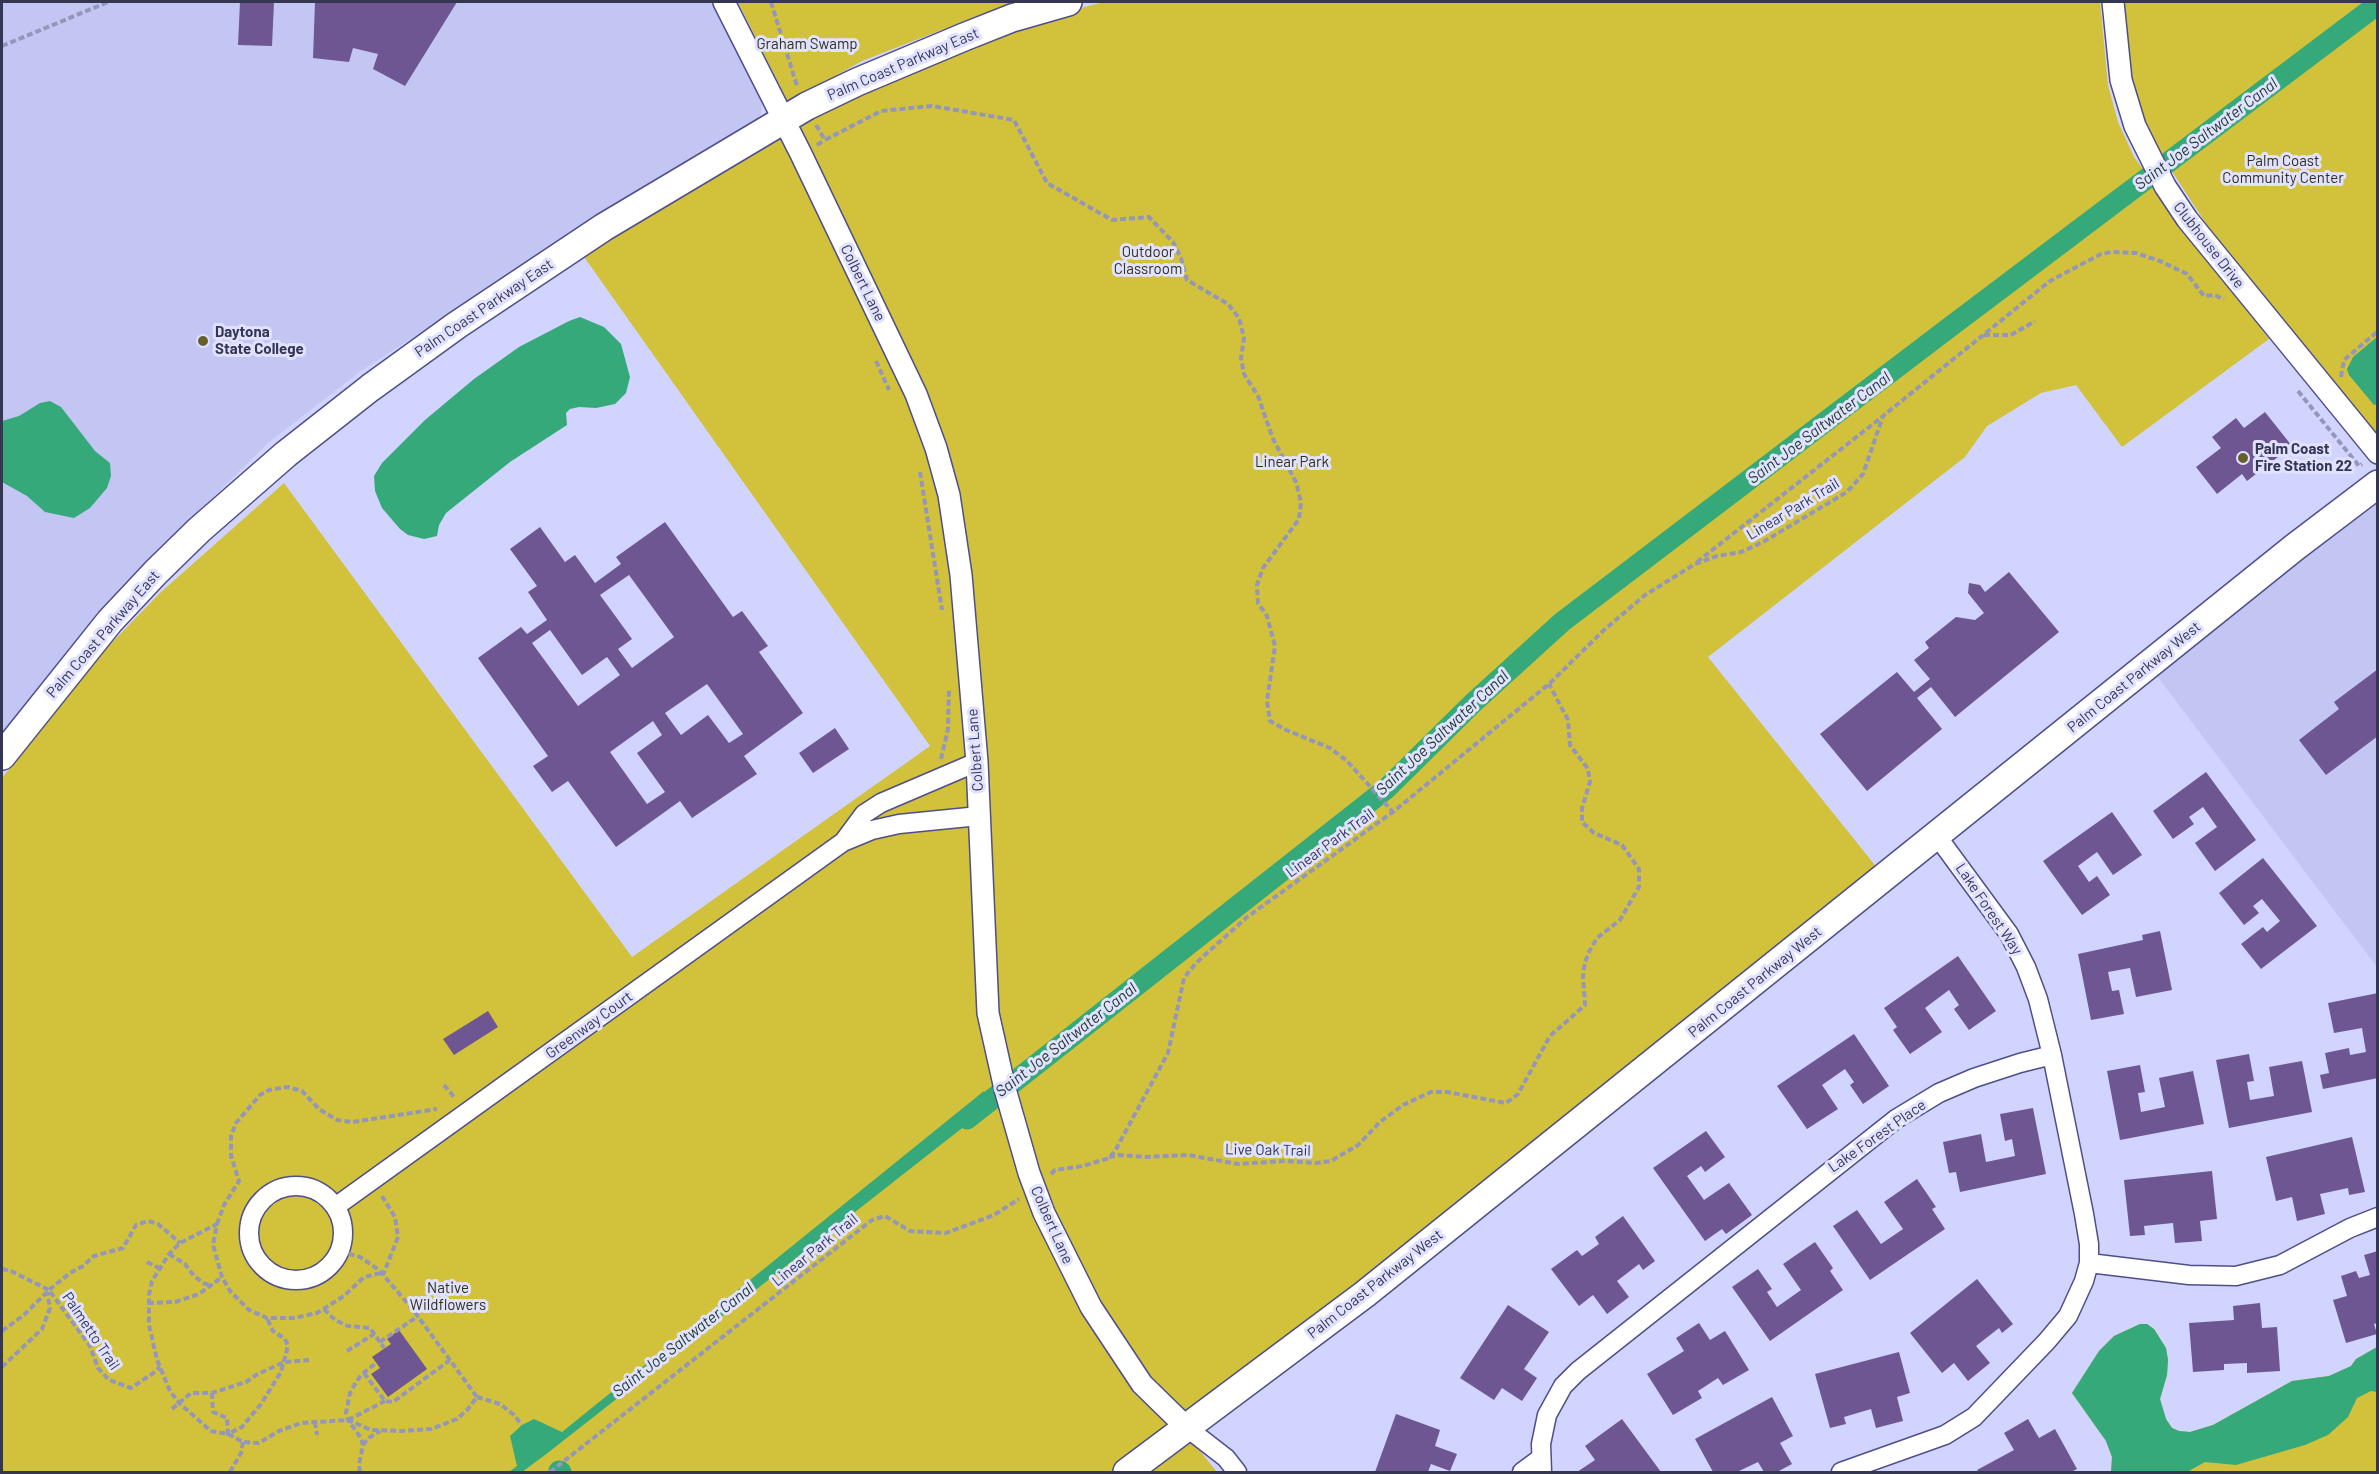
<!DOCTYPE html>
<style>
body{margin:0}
#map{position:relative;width:2379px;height:1474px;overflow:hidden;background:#d1d4fe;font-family:Barlow,sans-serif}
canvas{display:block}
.frame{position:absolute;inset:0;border:3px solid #353652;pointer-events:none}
</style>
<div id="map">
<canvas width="2379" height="1474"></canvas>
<div class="frame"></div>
</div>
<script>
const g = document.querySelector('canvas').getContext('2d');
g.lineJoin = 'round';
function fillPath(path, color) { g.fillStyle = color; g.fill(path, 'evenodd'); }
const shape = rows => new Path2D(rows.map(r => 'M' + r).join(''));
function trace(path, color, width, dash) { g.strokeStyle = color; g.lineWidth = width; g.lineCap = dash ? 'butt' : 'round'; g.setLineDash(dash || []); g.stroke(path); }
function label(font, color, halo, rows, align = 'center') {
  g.font = font + ' Barlow,sans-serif'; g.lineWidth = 6; g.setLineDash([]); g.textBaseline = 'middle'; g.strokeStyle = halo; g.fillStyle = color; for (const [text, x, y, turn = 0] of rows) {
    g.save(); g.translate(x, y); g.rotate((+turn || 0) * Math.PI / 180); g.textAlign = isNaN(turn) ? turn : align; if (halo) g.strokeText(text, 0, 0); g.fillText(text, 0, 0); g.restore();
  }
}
fillPath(shape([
 [2,2,715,2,759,90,762,101,761,113,756,123,579,230,361,371,268,443,132,577,2,738],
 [2377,495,2377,967,2157,676]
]), '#c3c6f3');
fillPath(shape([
 [738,2,1013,2,862,61,788,102],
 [1104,2,2100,2,2108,85,2118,122,2134,157,2269,339,2122,447,2076,385,2041,393,1987,426,1965,457,1708,657,1878,869,1343,1301,1110,1472,2,1472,2,778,96,659,161,592,284,483,632,957,930,746,582,254,805,119,1030,21],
 [2123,2,2377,2,2377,435,2208,227,2157,148,2144,122,2131,78],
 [2140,1324,2147,1324,2154,1329,2166,1348,2168,1360,2167,1375,2160,1399,2166,1419,2172,1428,2179,1431,2190,1432,2213,1425,2292,1381,2329,1376,2351,1366,2356,1359,2377,1347,2377,1472,2111,1472,2112,1457,2106,1441,2072,1393,2099,1351,2114,1336],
 [1191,1440,1217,1472,1146,1472,1187,1441,1189,1443]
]), '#d2c13a');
fillPath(shape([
 [580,317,604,327,621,344,630,377,626,393,615,404,596,408,579,407,570,409,566,413,567,425,510,462,446,513,439,525,437,536,424,539,408,535,400,529,382,508,375,491,374,476,382,463,425,420,474,379,519,347,569,321],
 [2377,337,2377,404,2374,405,2349,375,2347,369,2353,357],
 [50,401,61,407,95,451,110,463,111,476,107,488,90,508,74,518,45,512,27,496,2,482,2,421,19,416,40,403],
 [984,1091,989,1107,545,1455,522,1472,509,1472,517,1466,510,1436,522,1425,534,1419,562,1432],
 [2140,1324,2147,1324,2154,1329,2166,1348,2168,1360,2167,1375,2160,1399,2166,1419,2172,1428,2179,1431,2190,1432,2213,1425,2292,1381,2329,1376,2351,1366,2356,1359,2377,1347,2377,1392,2371,1391,2357,1398,2348,1417,2328,1435,2305,1445,2236,1465,2205,1462,2187,1472,2111,1472,2112,1457,2106,1441,2072,1393,2099,1351,2114,1336]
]), '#36a97a');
trace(shape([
 [967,1119,1386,789,1473,703,1562,622,1946,330,2378,4],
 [559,1471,561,1472]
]), '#36a97a', 21);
fillPath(shape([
 [240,2,274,2,272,46,238,45],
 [315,2,457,2,405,86,373,69,378,54,353,48,349,62,313,58],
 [2265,412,2292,446,2247,481,2242,474,2217,494,2196,467,2221,448,2212,437,2236,418,2244,428],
 [665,522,733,617,742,611,768,646,759,652,803,713,744,756,757,774,692,818,680,801,616,847,568,781,552,792,533,766,548,756,478,658,521,627,527,634,547,620,528,592,537,586,510,549,540,527,565,562,575,555,595,583,621,564,616,557],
 [629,575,674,637,632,668,618,649,632,639,600,595],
 [550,630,582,675,607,657,620,675,578,706,532,643],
 [707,684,743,734,729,743,708,715,681,735,665,713],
 [653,721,662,735,637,753,665,792,647,804,610,752],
 [2009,572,2059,632,1955,717,1931,687,1917,698,1942,729,1867,791,1820,734,1897,672,1914,692,1930,679,1914,660,1929,648,1925,642,1956,617,1975,620,1984,613,1968,593,1969,583,1980,585,1985,592],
 [2378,669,2378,736,2326,775,2299,740,2339,709,2334,702],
 [835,728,849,749,813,773,799,753],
 [2206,772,2256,840,2215,871,2195,843,2217,827,2203,807,2189,817,2194,824,2173,839,2153,811],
 [2112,812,2142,855,2113,875,2097,852,2078,866,2089,882,2097,876,2110,895,2082,915,2043,861],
 [2263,858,2317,926,2261,969,2241,944,2263,927,2267,932,2280,921,2262,899,2253,906,2259,913,2244,925,2219,893],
 [2160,931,2172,990,2136,997,2130,968,2108,972,2112,991,2119,990,2124,1014,2091,1020,2078,954,2143,940,2142,935],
 [1958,956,1996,1011,1969,1030,1954,1009,1959,1005,1949,990,1925,1008,1942,1032,1910,1054,1893,1030,1897,1027,1884,1008],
 [2378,993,2378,1078,2323,1089,2320,1075,2329,1073,2325,1053,2349,1048,2350,1055,2366,1052,2362,1028,2334,1033,2328,1003],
 [488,1011,498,1027,454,1055,443,1039],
 [1854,1034,1889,1086,1863,1104,1850,1085,1854,1082,1845,1069,1822,1085,1838,1109,1807,1129,1777,1086],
 [2249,1054,2254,1081,2247,1082,2250,1100,2274,1096,2269,1067,2302,1061,2312,1112,2229,1128,2216,1060],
 [2140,1065,2145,1092,2138,1093,2141,1112,2165,1107,2159,1078,2193,1071,2204,1124,2120,1140,2107,1071],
 [2033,1108,2046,1174,1960,1192,1956,1172,1949,1173,1943,1142,1981,1134,1986,1162,2015,1156,2012,1139,2005,1141,2000,1114],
 [1706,1131,1725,1157,1705,1172,1701,1166,1687,1176,1704,1200,1729,1183,1752,1215,1726,1234,1722,1229,1705,1241,1653,1168],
 [2352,1137,2365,1192,2349,1195,2348,1188,2320,1194,2325,1214,2297,1221,2292,1197,2276,1201,2266,1157],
 [2212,1171,2217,1219,2200,1221,2202,1241,2175,1243,2173,1223,2144,1226,2145,1235,2130,1236,2124,1180],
 [1917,1179,1936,1207,1932,1209,1945,1229,1870,1280,1833,1226,1857,1210,1881,1244,1903,1229,1884,1202],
 [1623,1216,1655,1261,1643,1270,1639,1264,1617,1281,1629,1297,1607,1314,1593,1295,1579,1306,1551,1269,1577,1250,1582,1256,1599,1244,1595,1237],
 [1815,1242,1833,1268,1830,1271,1843,1290,1770,1341,1732,1287,1758,1269,1772,1289,1767,1292,1777,1307,1801,1290,1783,1264],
 [2378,1251,2378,1323,2374,1324,2377,1334,2346,1343,2333,1300,2347,1296,2341,1276,2356,1271,2359,1278,2370,1275,2364,1255],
 [1977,1279,2013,1324,2002,1333,1999,1328,1976,1346,1990,1363,1968,1381,1954,1363,1942,1373,1910,1333],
 [2260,1303,2262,1328,2277,1327,2280,1371,2247,1373,2247,1363,2224,1364,2224,1370,2193,1372,2189,1323,2234,1320,2233,1306],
 [1508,1305,1549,1332,1524,1369,1537,1378,1522,1401,1502,1388,1494,1400,1460,1378],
 [1699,1323,1710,1340,1725,1331,1749,1370,1723,1385,1718,1378,1698,1391,1702,1398,1673,1415,1647,1374,1684,1351,1676,1338],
 [399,1330,427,1369,388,1397,371,1374,380,1368,372,1357,391,1344,387,1339],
 [1899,1352,1910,1393,1897,1397,1903,1421,1876,1428,1871,1409,1844,1417,1846,1424,1830,1428,1815,1374],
 [1772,1397,1793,1436,1780,1443,1792,1464,1777,1472,1764,1472,1758,1462,1737,1472,1713,1472,1695,1439],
 [1396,1414,1440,1430,1435,1446,1457,1454,1450,1471,1431,1464,1428,1472,1375,1472],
 [1622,1419,1661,1472,1577,1472,1595,1460,1585,1446],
 [2028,1419,2039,1438,2055,1429,2077,1469,2071,1472,1979,1472,1977,1470,2014,1450,2004,1433]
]), '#6e5692');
const minor = shape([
 [844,841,864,814,881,803,977,762],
 '249 1233a47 47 0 1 1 94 0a47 47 0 1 1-94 0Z',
 [335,1207,843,842,872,830,899,824,979,816],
 [2089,1263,2189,1275,2236,1276,2280,1265,2350,1228,2378,1217],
 [1186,1427,1226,1458,1237,1472],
 [1522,1472,1541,1458],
 [1542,1472,1541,1444,1547,1415,1563,1386,1578,1371,1896,1119,1939,1093,1974,1078,2020,1063,2052,1055],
 [1841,1472,1945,1435,1974,1417,2047,1341,2068,1316,2084,1281,2089,1263,2089,1244,2084,1214,2052,1055,2038,999,2026,967,2009,934,1937,836]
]);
const tertiary = shape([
 [724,2,801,154,916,394,936,448,949,495,961,575,977,762,988,1013,1005,1089,1029,1173,1044,1213,1091,1307,1142,1384,1186,1427],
 [2113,2,2121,80,2135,126,2165,186,2187,219,2378,453]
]);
const primary = shape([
 [2,756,110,621,156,572,199,530,286,454,370,388,457,325,604,227,807,106,857,82,964,37,1012,18,1068,2],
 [1127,1472,1365,1294,2295,547,2378,484]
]);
trace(minor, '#4e4e8a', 21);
trace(tertiary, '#4e4e8a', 24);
trace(primary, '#4e4e8a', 30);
trace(shape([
 [771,2,797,86],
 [2,46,108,2],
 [816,125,825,140,881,111,932,106,1014,120,1047,183,1112,220,1149,217,1173,242,1181,258,1187,280,1228,304,1239,318,1244,338,1241,358,1244,374,1258,396,1273,439,1296,482,1301,502,1299,519,1263,568,1257,585,1258,603,1267,616,1275,646,1267,701,1270,721,1286,730,1330,748,1347,761,1393,812],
 [817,145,825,140],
 [1170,253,1177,249],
 [1984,335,2011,335,2035,321],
 [876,361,889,390],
 [2341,377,2344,360,2378,331],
 [2298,391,2359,466,2362,464],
 [920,472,942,610],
 [1697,562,1882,417],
 [941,759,948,729,949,689],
 [444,1085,455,1098],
 [1109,1157,1119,1155,1144,1157,1188,1155,1238,1164,1285,1161,1317,1163,1331,1161,1358,1145,1380,1122,1403,1105,1431,1092,1447,1092,1506,1103,1518,1094,1550,1036,1585,1005,1583,976,1585,962,1590,950,1597,938,1620,920,1639,887,1639,869,1622,845,1594,833,1582,822,1582,808,1590,782,1588,769,1570,745,1568,720,1549,684],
 [1051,1174,1055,1170,1083,1166,1109,1158,1115,1151,1168,1053,1184,978,1196,963,1246,918,1393,812,1549,684,1603,631,1645,595,1695,564,1717,556,1741,552,1763,542,1847,492,1863,474,1883,416,2050,281,2101,254,2112,252,2136,253,2160,261,2187,274,2204,296,2214,295,2224,299],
 [382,1196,395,1217,398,1237,383,1275],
 [217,1224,224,1205,239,1181,231,1156,231,1136,236,1123,260,1095,269,1090,288,1087,302,1091,319,1109,337,1120,353,1122,437,1109],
 [340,1251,360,1257,379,1270,414,1311,477,1397,468,1409,457,1419,431,1429,402,1431,371,1430,348,1420,301,1423,279,1431,259,1443,243,1442,228,1434,211,1431,179,1403,170,1391,157,1360,149,1325,149,1295,152,1281,169,1254,180,1243,217,1224,213,1245,222,1277,230,1291,249,1310,267,1318,294,1318,317,1313,344,1296,364,1277,381,1273],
 [169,1254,185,1264,194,1276,205,1284,211,1284],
 [147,1262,159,1268],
 [2,1269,11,1271,49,1290,90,1346,98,1368,109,1380,131,1388,152,1374,160,1367],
 [148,1303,175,1302,199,1294,222,1277],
 [324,1309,335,1320,348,1326,370,1328,384,1348],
 [2,1331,24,1315,49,1290,70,1273,83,1266,94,1256,123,1248,136,1225,148,1221,158,1224,180,1243],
 [380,1342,418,1316],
 [347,1351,374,1334],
 [2,1367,42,1329,50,1308,47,1292],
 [364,1373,385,1401,393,1402,450,1360],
 [212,1393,213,1412,227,1418,228,1434,242,1427,261,1404,281,1372,288,1346,285,1339,273,1331,267,1318],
 [477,1397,500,1404,513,1414,522,1425],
 [172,1409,191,1393,212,1393,246,1382,256,1375,284,1362,309,1360],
 [348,1420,385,1401],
 [315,1422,317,1435],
 [363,1445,370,1437,380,1431],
 [230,1472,241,1453,243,1442],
 [360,1472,359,1464,363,1445,361,1438,348,1420,346,1413,350,1393,355,1384,361,1375,376,1363],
 [550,1472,872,1220,885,1216,910,1231,946,1233,994,1215,1019,1199]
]), '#9496ba', 4, [6, 3]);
trace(minor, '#fff', 18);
trace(tertiary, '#fff', 21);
trace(primary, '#fff', 27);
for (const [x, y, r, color] of [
 [203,341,6,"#665f2b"],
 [2243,458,6,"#665f2b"]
]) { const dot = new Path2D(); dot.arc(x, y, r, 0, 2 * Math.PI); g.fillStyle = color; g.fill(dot); trace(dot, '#e0e2ff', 2); }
label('15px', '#322f18', '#e0e2ff', [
 ["Graham Swamp",807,44],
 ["Palm Coast",2283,161],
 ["Community Center",2283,178],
 ["Outdoor",1148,252],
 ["Classroom",1148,269],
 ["Linear Park",1292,462],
 ["Native",448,1288],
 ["Wildflowers",448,1305]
]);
label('15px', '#353652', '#e0e2ff', [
 ["Palm Coast Parkway East",903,64,-23],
 ["Clubhouse Drive",2209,245,52],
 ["Colbert Lane",863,283,64],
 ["Palm Coast Parkway East",484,308,-34],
 ["Linear Park Trail",1793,509,-31],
 ["Palm Coast Parkway East",103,634,-49],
 ["Palm Coast Parkway West",2134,677,-39],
 ["Colbert Lane",975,750,-94],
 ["Linear Park Trail",1330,843,-36],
 ["Lake Forest Way",1989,909,56],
 ["Palm Coast Parkway West",1755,982,-39],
 ["Greenway Court",589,1025,-36],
 ["Lake Forest Place",1877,1136,-35],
 ["Live Oak Trail",1268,1150,1],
 ["Colbert Lane",1052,1225,66],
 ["Linear Park Trail",815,1250,-39],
 ["Palm Coast Parkway West",1375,1284,-38],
 ["Palmetto Trail",91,1331,56]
]);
label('bold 15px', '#353652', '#e0e2ff', [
 ["Daytona",215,332],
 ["State College",215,349],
 ["Palm Coast",2255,449],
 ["Fire Station 22",2255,466]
], 'left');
label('italic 16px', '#223a2e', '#e0e2ff', [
 ["Saint Joe Saltwater Canal",2206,134,-37],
 ["Saint Joe Saltwater Canal",1819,428,-37],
 ["Saint Joe Saltwater Canal",1442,733,-43],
 ["Saint Joe Saltwater Canal",1066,1040,-38],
 ["Saint Joe Saltwater Canal",683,1340,-38]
]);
</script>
